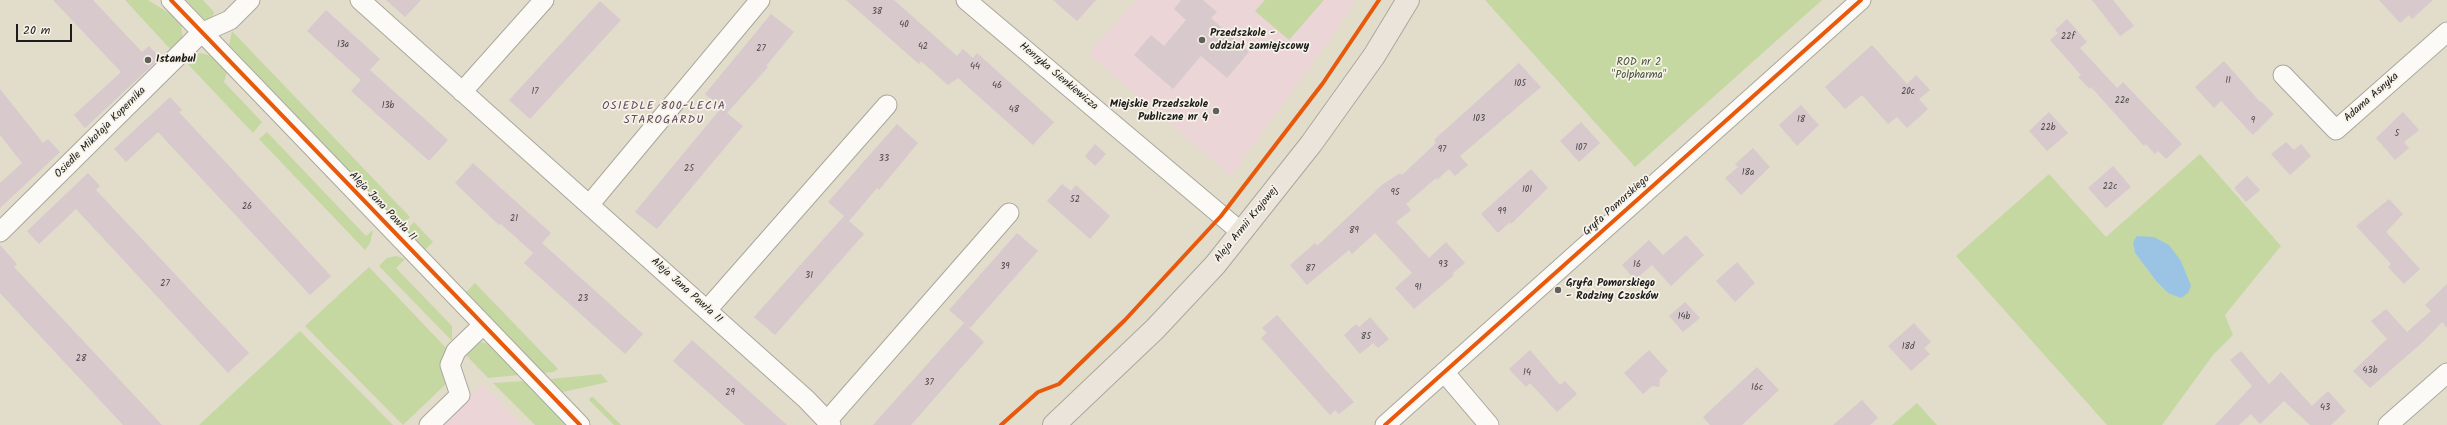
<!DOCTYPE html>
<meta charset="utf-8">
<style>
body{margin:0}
#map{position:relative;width:2447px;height:425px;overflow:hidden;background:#e2dccb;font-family:Kalam,sans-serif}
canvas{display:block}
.scale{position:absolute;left:16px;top:24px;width:56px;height:18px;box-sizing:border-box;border:2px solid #1c1c1c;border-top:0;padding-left:5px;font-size:12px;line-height:14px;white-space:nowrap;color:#1c1c1c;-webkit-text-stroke:3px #f7f3e8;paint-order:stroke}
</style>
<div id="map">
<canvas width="2447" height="425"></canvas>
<div class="scale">20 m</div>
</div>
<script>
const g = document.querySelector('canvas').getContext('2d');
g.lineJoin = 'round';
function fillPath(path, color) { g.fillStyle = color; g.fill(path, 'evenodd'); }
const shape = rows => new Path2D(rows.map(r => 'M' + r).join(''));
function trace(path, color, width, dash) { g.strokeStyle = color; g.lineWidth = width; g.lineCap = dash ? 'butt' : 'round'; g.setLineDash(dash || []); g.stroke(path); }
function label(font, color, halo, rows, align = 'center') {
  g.font = font + ' Kalam,sans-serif'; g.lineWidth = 3.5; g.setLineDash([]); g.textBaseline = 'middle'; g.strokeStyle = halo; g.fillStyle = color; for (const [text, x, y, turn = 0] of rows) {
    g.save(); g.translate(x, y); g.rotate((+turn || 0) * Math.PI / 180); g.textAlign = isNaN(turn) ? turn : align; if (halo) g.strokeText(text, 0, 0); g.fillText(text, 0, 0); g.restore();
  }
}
fillPath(shape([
 [1136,0,1355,0,1337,29,1231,176,1088,54],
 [483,384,522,425,441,425]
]), '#ebd5d7');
fillPath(shape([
 [125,0,148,0,172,15,181,25,183,40,173,52],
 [186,0,203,0,214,12,213,18,210,21,205,20],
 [1265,0,1324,0,1289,40,1255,11],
 [1485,0,1822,0,1635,167],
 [232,31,410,217,401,225,229,45],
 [201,53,212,56,227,72,224,82,262,122,253,133,185,61,192,55],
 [267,132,366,236,373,230,370,243,365,250,259,139],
 [2200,154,2281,246,2225,315,2233,335,2213,355,2162,425,2107,425,1956,256,2049,174,2106,237],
 [2135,253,2181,261,2190,286,2168,293,2156,281],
 [414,222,433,242,425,250,406,230],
 [396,256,405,259,396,268,452,326,452,341,379,266,387,258],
 [369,267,448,350,448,382,403,425,305,326],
 [475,283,558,369,554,372,544,373,466,292],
 [300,331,393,425,199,425],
 [481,342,488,344,519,375,488,378,465,354],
 [601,374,608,382,563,392,550,379],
 [525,381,567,425,535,425,493,383],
 [591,397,593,397,621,425,614,425,589,400],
 [1917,403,1937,425,1892,425]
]), '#c5d8a2');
fillPath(shape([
 [2137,236,2154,237,2169,245,2181,261,2191,286,2188,293,2181,298,2168,293,2156,281,2135,253,2133,242]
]), '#9bc4e4');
fillPath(shape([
 [53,0,93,0,142,52,149,46,160,58,85,128,74,115,121,72],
 [386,0,421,0,405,17],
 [846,0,894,0,957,56,963,49,973,58,977,53,1054,122,1033,145,958,78,948,85,921,61,919,64],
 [1053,0,1096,0,1077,21],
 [1181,0,1203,0,1217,12,1211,18,1249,52,1227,78,1201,56,1173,89,1134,55,1151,35,1164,46,1186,20,1174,9],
 [2092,0,2113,0,2134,26,2120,36],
 [2379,0,2433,0,2412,19,2409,15,2400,23],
 [600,1,621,20,530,119,509,100],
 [326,10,380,59,370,70,448,140,429,161,351,91,361,80,307,31],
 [771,14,794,32,766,66,768,67,727,113,705,94],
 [2067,19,2087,42,2080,48,2117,88,2123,82,2182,144,2166,159,2158,151,2155,154,2146,144,2144,146,2091,87,2090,89,2078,77,2081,75,2050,40,2058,33,2055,30],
 [1872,45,1907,84,1916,75,1930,90,1919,99,1928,109,1907,128,1897,117,1888,124,1862,95,1845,109,1825,87],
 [2224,61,2260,102,2261,101,2274,114,2253,135,2221,101,2214,108,2195,87],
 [1519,63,1541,87,1460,156,1468,165,1455,176,1449,169,1437,180,1436,178,1406,204,1411,210,1396,222,1429,258,1446,242,1465,263,1452,274,1454,275,1414,309,1395,288,1412,273,1375,233,1352,254,1349,250,1307,285,1290,265,1315,243,1317,246,1382,185,1400,173,1402,175,1436,143,1434,140],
 [0,89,43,143,48,139,60,152,0,208,0,183,22,163,0,135],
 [170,97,182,110,179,112,331,276,310,295,158,132,126,162,114,149],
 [1801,105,1819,125,1797,146,1779,125],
 [721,108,743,126,657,229,635,212],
 [2049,112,2068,133,2047,151,2029,131],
 [2403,112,2419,130,2404,142,2409,148,2395,160,2376,138],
 [1581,122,1600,143,1579,162,1560,141],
 [897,124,918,143,879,190,877,188,849,221,864,234,775,335,754,317,844,216,828,202],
 [2286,142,2294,150,2301,144,2311,156,2290,175,2271,154],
 [1095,144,1106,154,1095,166,1085,156],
 [1753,148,1770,167,1741,195,1725,178,1738,167,1735,164],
 [473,163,551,233,542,243,643,334,625,354,524,263,533,253,501,224,499,225,455,183],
 [2113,166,2131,187,2106,208,2088,188],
 [1531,169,1548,188,1511,224,1510,222,1498,233,1481,214],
 [88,173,100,186,96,190,249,353,228,373,76,209,39,244,27,231],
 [2247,176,2260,190,2246,202,2234,188],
 [1062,184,1071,191,1076,185,1110,216,1090,239,1047,201],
 [2389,199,2403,214,2386,232,2420,269,2404,284,2388,267,2391,264,2356,226],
 [1017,233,1038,251,970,328,949,310],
 [1686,235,1704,255,1671,286,1652,265,1635,280,1622,265,1649,240,1663,255],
 [0,245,17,264,14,267,162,425,123,425,0,293],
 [1737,262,1755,283,1735,302,1716,281],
 [2447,284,2447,328,2442,322,2424,341,2370,388,2353,371,2387,339,2371,321,2386,309,2407,332,2431,311,2425,305],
 [1685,302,1700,318,1683,332,1669,316],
 [1277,315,1354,402,1339,414,1335,410,1330,415,1261,338,1267,333,1262,328],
 [1370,317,1389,339,1378,348,1373,343,1360,354,1344,335,1356,324,1359,327],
 [964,323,984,342,911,425,873,425],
 [1914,323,1931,342,1924,348,1930,354,1911,371,1888,346],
 [692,340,787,425,745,425,673,361],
 [1530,350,1560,385,1565,381,1577,394,1557,412,1530,383,1526,387,1509,369],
 [1649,350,1668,371,1660,379,1659,387,1652,386,1643,394,1624,373],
 [2241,351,2269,384,2281,372,2312,406,2328,391,2346,411,2331,425,2310,425,2284,401,2260,424,2251,414,2239,425,2215,425,2252,386,2230,360],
 [1757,367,1779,390,1742,425,1710,425,1703,417],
 [1862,400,1878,418,1870,425,1833,425]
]), '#d8c9cd');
const minor = shape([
 [171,0,580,425],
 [360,0,806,399,831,425],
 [966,0,1241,232],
 [2283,75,2336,130,2447,32],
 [462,92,544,0],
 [589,205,760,0],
 [0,232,201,33,230,20,250,0],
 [707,310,887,105],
 [1444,372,1489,425],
 [827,421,1009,213],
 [429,425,460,395,450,365,456,351,483,325],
 [1385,425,1861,0],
 [2388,425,2447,373]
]);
const major = shape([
 [1054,425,1155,329,1215,265,1311,144,1374,56,1408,0]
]);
trace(minor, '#aaa79c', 21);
trace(major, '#aaa79c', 24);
trace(minor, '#fbfaf7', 19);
trace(major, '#ebe4db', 22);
trace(shape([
 [171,0,580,425],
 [1001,425,1038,392,1059,384,1125,320,1221,216,1323,83,1379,0],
 [1385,425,1861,0]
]), '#e8590c', 4);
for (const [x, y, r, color] of [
 [1202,40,4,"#615f59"],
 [148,60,4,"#615f59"],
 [1216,111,4,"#615f59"],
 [1558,290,4,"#615f59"]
]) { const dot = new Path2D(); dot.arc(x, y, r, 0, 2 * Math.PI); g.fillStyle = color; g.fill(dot); trace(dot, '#f7f3e8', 1.5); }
label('9px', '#4b4748', null, [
 ["38",877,12],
 ["40",904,25],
 ["22f",2068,37],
 ["13a",343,45],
 ["42",923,47],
 ["27",761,49],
 ["44",975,67],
 ["11",2228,81],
 ["105",1520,84],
 ["46",997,86],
 ["17",535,92],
 ["20c",1908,92],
 ["22e",2122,101],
 ["13b",388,106],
 ["48",1014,110],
 ["103",1479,119],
 ["18",1801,120],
 ["9",2253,121],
 ["22b",2048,128],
 ["5",2397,134],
 ["107",1581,148],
 ["97",1442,150],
 ["33",884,159],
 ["25",689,169],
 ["18a",1748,173],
 ["22c",2110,187],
 ["101",1527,190],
 ["95",1395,193],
 ["52",1075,200],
 ["26",247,207],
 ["99",1502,212],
 ["21",514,219],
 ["89",1354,231],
 ["93",1443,265],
 ["16",1637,265],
 ["39",1005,267],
 ["87",1310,269],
 ["31",809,276],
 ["27",165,284],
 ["91",1418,288],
 ["23",583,299],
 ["14b",1684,317],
 ["85",1366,337],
 ["18d",1908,347],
 ["28",81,359],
 ["43b",2370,371],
 ["14",1527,373],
 ["37",929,383],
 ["16c",1757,388],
 ["29",730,393],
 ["43",2325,408]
]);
label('bold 11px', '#1c1c1c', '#f7f3e8', [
 ["Przedszkole -",1210,34],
 ["oddział zamiejscowy",1210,47],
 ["Istanbul",156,60],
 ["Miejskie Przedszkole",1208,105,"right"],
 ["Publiczne nr 4",1208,118,"right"],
 ["Gryfa Pomorskiego",1566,284],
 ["- Rodziny Czosków",1566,297]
], 'left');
label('11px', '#48543a', '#f7f3e8', [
 ["ROD nr 2",1639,63],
 ["\"Polpharma\"",1639,76]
]);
label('11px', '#1c1c1c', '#f7f3e8', [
 ["Henryka Sienkiewicza",1058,77,40],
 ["Adama Asnyka",2372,98,-41],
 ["Osiedle Mikołaja Kopernika",101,133,-45],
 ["Gryfa Pomorskiego",1617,206,-42],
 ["Aleja Jana Pawła II",382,207,46],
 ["Aleja Armii Krajowej",1247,225,-51],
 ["Aleja Jana Pawła II",686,291,42]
]);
g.letterSpacing = '1px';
label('12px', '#624c61', '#f7f3e8', [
 ["OSIEDLE 800-LECIA",664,107],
 ["STAROGARDU",664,121]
]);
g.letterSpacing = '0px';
</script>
